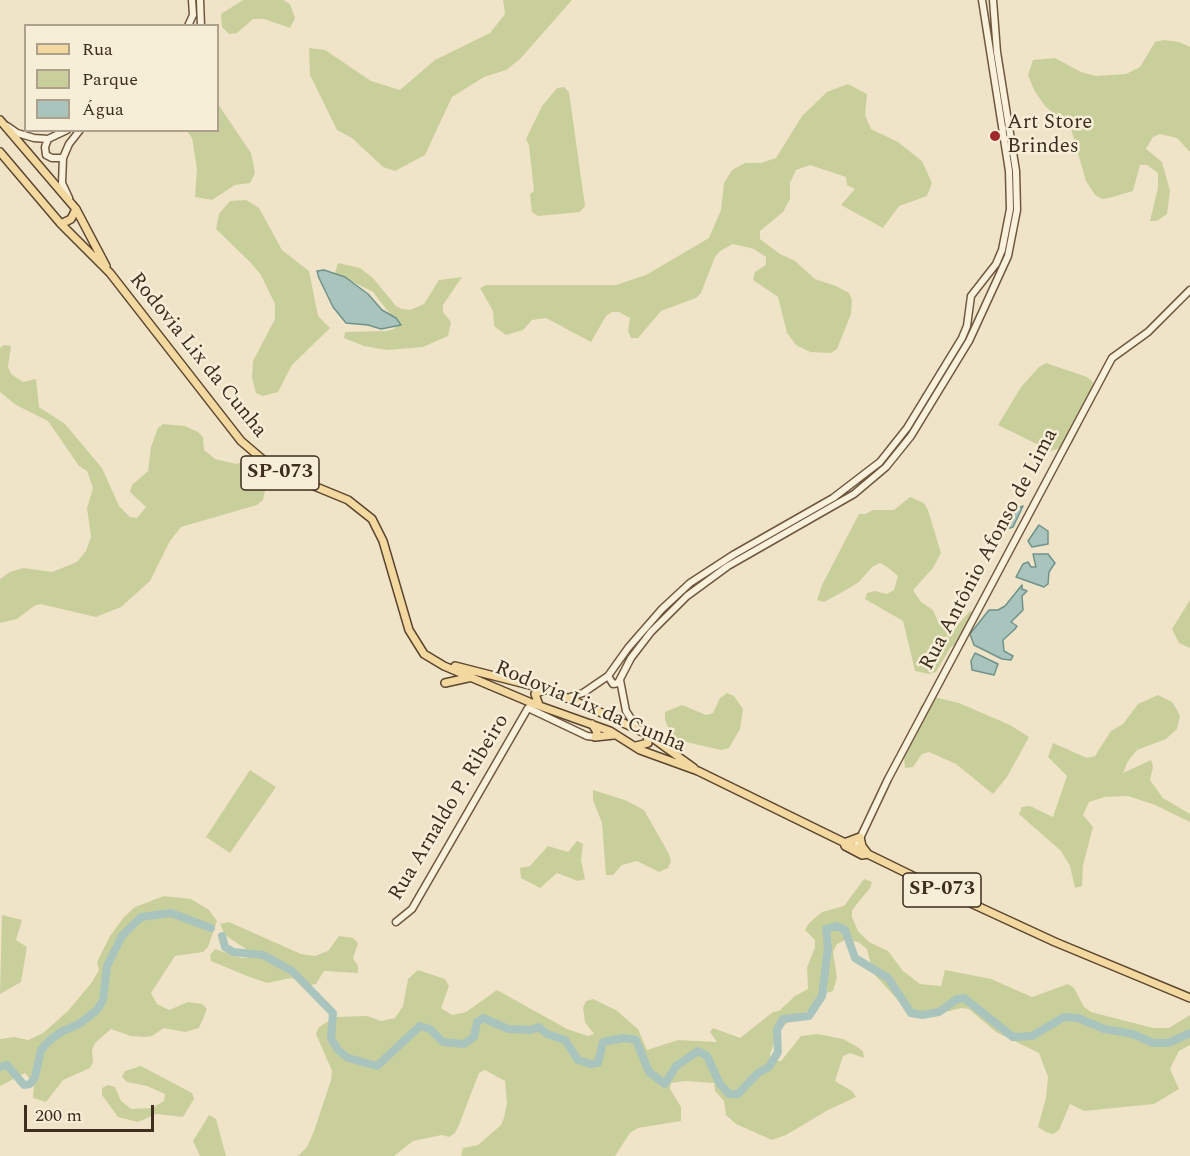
<!DOCTYPE html>
<meta charset="utf-8">
<style>
body{margin:0}
#map{position:relative;width:1190px;height:1156px;overflow:hidden;background:#f0e4c8;font-family:Spectral,serif}
canvas{display:block}
.legend{position:absolute;left:24px;top:24px;width:195px;height:108px;box-sizing:border-box;background:#f7eed8;border:2px solid #ada18e;margin:0;padding:8px 10px;list-style:none;font-size:18px;color:#3d2e20}
.legend li{display:flex;align-items:center;gap:12px;height:30px}
.legend b{width:30px;border:2px solid #ada18e}
.scale{position:absolute;left:24px;top:1105px;width:130px;height:27px;box-sizing:border-box;border:3px solid #3d2e20;border-top:0;padding-left:8px;font-size:18px;line-height:21px;white-space:nowrap;color:#3d2e20;-webkit-text-stroke:4px #f7eed8;paint-order:stroke}
</style>
<div id="map">
<canvas width="1190" height="1156"></canvas>
<ul class="legend">
<li><b style="height:8px;background:#f3d9a0"></b>Rua</li>
<li><b style="height:16px;background:#c9cf9b"></b>Parque</li>
<li><b style="height:16px;background:#a9c4bc"></b>Água</li>
</ul>
<div class="scale">200 m</div>
</div>
<script>
const g = document.querySelector('canvas').getContext('2d');
g.lineJoin = 'round';
function fillPath(path, color) { g.fillStyle = color; g.fill(path, 'evenodd'); }
const shape = rows => new Path2D(rows.map(r => 'M' + r).join(''));
function trace(path, color, width, dash) { g.strokeStyle = color; g.lineWidth = width; g.lineCap = dash ? 'butt' : 'round'; g.setLineDash(dash || []); g.stroke(path); }
function label(font, color, halo, rows, align = 'center') {
  g.font = font + ' Spectral,serif'; g.lineWidth = 5; g.setLineDash([]); g.textBaseline = 'middle'; g.strokeStyle = halo; g.fillStyle = color; for (const [text, x, y, turn = 0] of rows) {
    g.save(); g.translate(x, y); g.rotate((+turn || 0) * Math.PI / 180); g.textAlign = isNaN(turn) ? turn : align; if (halo) g.strokeText(text, 0, 0); g.fillText(text, 0, 0); g.restore();
  }
}
fillPath(shape([
 [243,0,283,0,290,4,295,18,290,28,264,19,253,19,237,33,229,34,222,27,221,14],
 [503,0,572,0,520,59,506,70,484,77,452,97,425,155,395,171,383,167,352,138,337,130,310,75,309,48,325,50,371,81,400,90,435,60,490,33,505,14],
 [1164,40,1179,42,1190,47,1190,152,1177,138,1160,134,1153,137,1146,149,1162,162,1170,191,1167,214,1157,221,1150,221,1158,188,1158,173,1147,165,1140,165,1133,191,1109,198,1102,199,1095,195,1086,181,1071,129,1045,106,1034,90,1028,75,1033,60,1055,58,1081,72,1096,76,1126,74,1140,67,1155,42],
 [848,84,867,94,865,115,871,129,898,142,922,161,932,183,927,196,899,206,883,228,841,205,855,189,847,185,846,177,810,165,796,170,790,183,790,199,783,212,760,231,760,239,780,254,795,261,815,279,836,286,849,293,852,300,851,314,837,349,831,353,810,352,796,345,787,333,778,297,753,280,755,272,766,265,766,257,754,249,733,244,720,251,715,257,701,293,696,298,661,311,638,338,631,338,628,331,630,318,619,312,612,312,606,316,591,342,546,318,532,320,523,330,506,335,494,326,493,311,480,288,486,285,616,285,646,275,709,238,721,210,724,183,732,170,745,163,761,163,776,158,802,116,827,92],
 [564,87,569,92,585,206,580,212,538,216,532,212,530,194,534,191,529,145,526,139,542,106,557,88],
 [218,104,251,153,255,173,250,183,235,185,212,200,195,197,197,169,192,138,187,131,218,130],
 [246,200,259,208,282,250,309,271,318,316,330,328,292,365,278,392,263,396,256,393,252,378,253,361,275,319,275,304,261,275,251,263,216,229,219,214,230,201],
 [338,263,360,268,373,278,396,306,402,309,410,310,424,304,439,280,462,277,443,305,443,312,451,322,448,336,423,347,387,350,364,346,344,338,345,332,387,331,394,329,398,324,373,292,347,279,334,276],
 [4,345,11,346,8,367,11,374,23,382,36,379,39,407,65,424,102,468,119,506,130,517,137,518,146,507,130,492,132,485,148,471,151,447,158,428,163,424,185,426,198,432,203,437,204,450,215,459,236,464,243,462,255,468,266,486,263,500,257,505,181,527,170,541,150,581,121,607,96,617,40,604,34,606,17,619,0,623,0,579,10,572,23,568,52,572,77,562,86,551,91,537,87,508,93,488,87,471,79,466,48,421,16,405,0,392,0,348],
 [1046,363,1087,377,1093,382,1094,389,1086,415,1072,444,1051,451,998,425,1021,387,1039,367],
 [910,497,924,503,928,510,941,553,933,568,913,590,921,602,933,610,939,624,952,631,970,611,976,613,969,635,950,648,936,672,929,674,915,671,903,621,865,599,867,593,875,591,887,594,894,590,898,576,887,567,880,563,872,567,859,582,846,590,824,602,817,600,822,585,859,514,865,514,873,510,894,510],
 [1190,600,1190,648,1179,643,1172,629],
 [727,693,734,696,743,709,740,729,729,748,721,750,682,741,671,734,665,720,665,712,682,705,706,715,713,713,720,698],
 [1158,695,1172,702,1176,708,1180,716,1177,729,1166,739,1137,750,1128,761,1123,773,1151,760,1153,767,1150,780,1163,798,1190,814,1190,822,1155,805,1128,796,1105,797,1089,802,1083,815,1093,827,1083,865,1082,886,1075,888,1070,866,1061,851,1019,814,1022,807,1030,806,1053,817,1067,776,1048,757,1053,743,1087,758,1095,756,1111,731,1123,724,1138,704],
 [930,696,959,703,1010,725,1029,737,1007,777,993,794,956,764,929,752,922,754,913,767,905,768,904,756,912,739,920,707],
 [250,770,276,787,230,853,206,837],
 [593,790,625,800,644,810,669,854,671,861,668,868,659,872,637,861,622,865,613,875,606,875,602,823,593,800],
 [577,841,583,844,581,860,585,879,578,881,557,873,540,888,521,878,520,868,530,866,548,846,568,852],
 [864,879,872,882,870,888,852,910,852,917,858,931,869,942,888,951,903,971,920,984,941,986,945,970,991,979,1032,997,1068,984,1074,988,1084,1007,1091,1012,1153,1028,1169,1028,1190,1015,1190,1045,1179,1051,1170,1069,1179,1089,1154,1104,1084,1111,1070,1104,1059,1130,1053,1134,1046,1132,1038,1127,1046,1098,1048,1077,1039,1053,996,1032,969,1009,961,1008,922,1018,908,1011,873,973,867,949,858,942,845,940,837,944,833,952,837,977,833,991,820,995,808,1011,790,1019,778,1033,770,1054,772,1061,781,1061,801,1036,817,1034,843,1039,856,1046,863,1051,864,1058,850,1053,843,1056,835,1081,852,1091,856,1097,828,1110,786,1135,772,1140,736,1124,726,1115,724,1101,715,1091,714,1083,686,1081,671,1083,670,1089,681,1107,681,1121,638,1128,630,1133,615,1156,461,1156,463,1148,478,1145,501,1125,504,1118,507,1103,505,1081,485,1070,479,1073,459,1125,455,1133,449,1137,442,1135,413,1141,394,1156,298,1156,307,1147,314,1131,331,1080,332,1071,316,1034,319,1027,335,1017,367,1016,381,1021,395,1018,403,1006,408,979,418,970,445,979,449,986,441,1008,452,1015,466,1012,497,990,567,1029,588,1036,594,1034,585,1022,583,1008,586,1001,593,999,616,1010,632,1024,638,1029,647,1050,678,1040,717,1042,710,1032,713,1028,740,1038,773,1012,779,1011,795,996,808,989,807,968,815,947,815,940,805,930,809,923,822,912,844,906],
 [164,896,191,899,209,910,217,921,208,947,203,952,175,956,151,993,157,1004,169,1010,188,1002,202,1004,207,1009,199,1028,185,1032,164,1028,152,1036,145,1037,131,1036,111,1029,95,1043,92,1050,93,1062,90,1068,63,1080,46,1102,33,1098,34,1084,25,1073,0,1086,0,1039,14,1037,28,1040,43,1033,68,1011,92,982,99,970,97,962,110,936,124,917,135,907],
 [2,915,22,920,16,940,27,947,21,982,0,994],
 [229,922,301,954,315,956,328,951,339,936,353,938,358,943,353,958,358,966,358,973,324,971,316,984,310,985,291,978,267,983,247,976,211,961,210,955,215,949,242,958,250,957,246,949,225,935,220,924],
 [141,1066,192,1093,194,1099,183,1117,156,1114,138,1122,118,1117,102,1095,102,1088,108,1085,115,1087,121,1101,131,1109,152,1108,164,1101,165,1094,147,1086,127,1082,122,1077,125,1071],
 [209,1115,216,1119,226,1156,200,1156,193,1141]
]), '#c9cf9b');
const water = shape([
 [324,270,345,277,368,294,382,310,396,318,401,325,381,329,368,325,346,323,333,307,319,278,317,271,324,270],
 [1023,506,1013,527,1000,531,1009,511,1023,506],
 [1039,525,1048,531,1048,544,1032,547,1028,541,1039,525],
 [1033,554,1048,554,1055,563,1049,572,1048,584,1044,587,1016,577,1023,564,1028,562,1031,567,1036,567,1033,554],
 [1022,585,1022,589,1027,591,1022,596,1023,610,1011,622,1017,626,1015,629,1003,640,1004,651,1013,656,1011,660,1002,659,974,645,970,634,989,610,998,610,1005,606,1022,585],
 [975,653,998,664,994,675,972,670,971,661,975,653]
]);
fillPath(water, '#a9c4bc');
trace(water, '#6f938a', 1.5);
trace(shape([
 [222,936,225,947,233,952,263,955,292,971,333,1013,331,1038,338,1050,348,1058,377,1066,420,1026,430,1029,443,1042,464,1044,474,1037,477,1022,483,1018,508,1029,531,1030,539,1027,547,1034,565,1040,578,1060,591,1064,598,1063,603,1042,624,1038,636,1040,649,1072,665,1084,676,1066,698,1051,707,1056,720,1084,729,1094,738,1094,758,1073,769,1067,778,1052,777,1030,783,1019,809,1016,822,996,828,948,826,929,836,926,845,930,855,958,888,978,911,1013,922,1015,939,1012,957,999,964,998,1013,1037,1032,1036,1064,1017,1078,1018,1104,1029,1133,1034,1153,1043,1168,1043,1190,1033],
 [0,1067,7,1065,24,1085,30,1084,35,1077,41,1050,50,1040,61,1032,79,1024,97,1010,103,1000,107,966,122,936,141,917,171,913,211,928]
]), '#a9c4bc', 8);
const secondary = shape([
 [200,0,201,26],
 [982,0,1009,171,1010,209,1002,250,996,264,971,296,967,326,962,338,907,428,880,462,833,498,733,555,690,583,662,609,628,648,608,676,613,684,618,683,631,658,651,632,687,596,728,566,854,494,886,467,911,436,969,341,1008,256,1017,210,1016,171,997,52,993,0],
 [188,26,193,15,192,0],
 [7,126,17,133,34,138,48,139,67,130],
 [48,139,45,147,46,155,52,158,63,158],
 [69,198,62,183,63,158,69,144,80,130],
 [620,680,626,711,637,728],
 [567,698,583,693,608,676],
 [854,851,888,779,1112,358,1148,332,1190,290],
 [396,922,412,909,528,708,587,736,595,737]
]);
const primary = shape([
 [0,120,76,209,106,266],
 [0,152,61,224,110,273,241,441,275,470,348,500,372,519,383,541,409,630,424,654,444,666,534,704,610,731,640,750,698,771,925,882,1055,942,1190,998],
 [61,224,71,219,76,209],
 [455,666,545,689,591,708,647,734,694,768],
 [445,683,472,677],
 [539,705,535,694,545,689],
 [592,724,597,732,595,737,614,735],
 [636,746,648,743,647,734],
 [860,837,862,846,868,854,862,855,845,846,844,843,860,837]
]);
trace(secondary, '#6f573f', 9);
trace(primary, '#5b4430', 10);
trace(secondary, '#faf1dc', 6);
trace(primary, '#f3d9a0', 7);
for (const [x, y, r, color] of [
 [995,136,6,"#9e2a2b"]
]) { const dot = new Path2D(); dot.arc(x, y, r, 0, 2 * Math.PI); g.fillStyle = color; g.fill(dot); trace(dot, '#f7eed8', 2); }
for (const [x, y, w] of [
 [280,473,78],
 [942,890,78]
]) { const box = new Path2D(); box.roundRect(x - w / 2, y - 17, w, 34, 4.5); g.fillStyle = '#f7eed8'; g.fill(box); trace(box, '#3d2e20', 1.5); }
label('bold 20px', '#3d2e20', null, [
 ["SP-073",280,473],
 ["SP-073",942,890]
]);
label('21px', '#3d2e20', '#f7eed8', [
 ["Art Store",1007,124],
 ["Brindes",1007,148]
], 'left');
label('21px', '#3d2e20', '#f7eed8', [
 ["Rodovia Lix da Cunha",197,356,51],
 ["Rua Antônio Afonso de Lima",990,550,-62],
 ["Rodovia Lix da Cunha",590,708,23],
 ["Rua Arnaldo P. Ribeiro",450,808,-59]
]);
</script>
